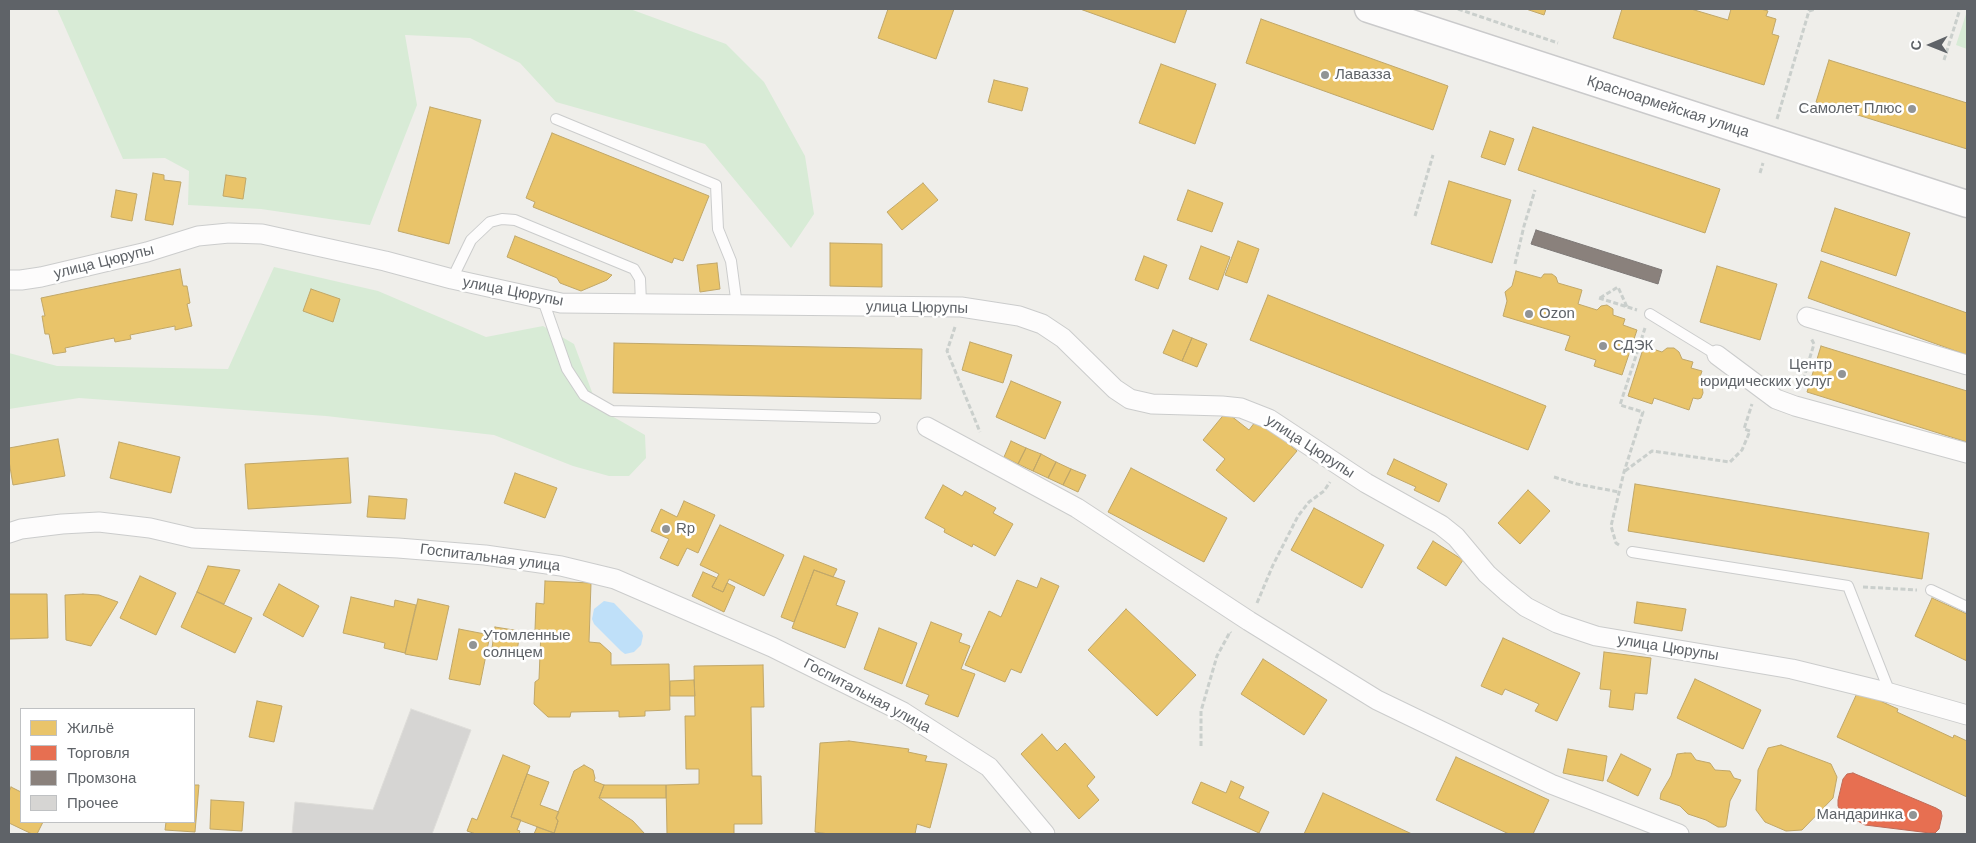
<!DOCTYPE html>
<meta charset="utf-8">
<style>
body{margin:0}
#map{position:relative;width:1976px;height:843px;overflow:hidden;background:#efeeea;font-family:Helvetica,sans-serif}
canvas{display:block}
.frame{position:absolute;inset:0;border:10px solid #5f6368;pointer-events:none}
.legend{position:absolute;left:20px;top:708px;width:175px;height:115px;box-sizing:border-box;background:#fff;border:1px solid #bfc1c3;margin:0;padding:6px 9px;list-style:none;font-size:15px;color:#5f6368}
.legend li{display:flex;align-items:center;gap:10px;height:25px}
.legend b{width:25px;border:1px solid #bfc1c3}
.north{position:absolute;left:1906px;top:20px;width:50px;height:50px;-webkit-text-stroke:4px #fff;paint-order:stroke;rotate:269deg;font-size:14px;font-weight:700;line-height:20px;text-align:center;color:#5f6368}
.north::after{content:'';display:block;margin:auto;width:18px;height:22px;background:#5f6368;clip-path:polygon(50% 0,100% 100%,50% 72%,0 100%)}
</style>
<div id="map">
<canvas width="1976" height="843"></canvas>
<div class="frame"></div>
<ul class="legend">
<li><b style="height:14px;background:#e9c46a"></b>Жильё</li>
<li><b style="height:14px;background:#e76f51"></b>Торговля</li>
<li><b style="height:14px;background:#8a817c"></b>Промзона</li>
<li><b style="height:14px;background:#d6d5d3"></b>Прочее</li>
</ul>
<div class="north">С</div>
</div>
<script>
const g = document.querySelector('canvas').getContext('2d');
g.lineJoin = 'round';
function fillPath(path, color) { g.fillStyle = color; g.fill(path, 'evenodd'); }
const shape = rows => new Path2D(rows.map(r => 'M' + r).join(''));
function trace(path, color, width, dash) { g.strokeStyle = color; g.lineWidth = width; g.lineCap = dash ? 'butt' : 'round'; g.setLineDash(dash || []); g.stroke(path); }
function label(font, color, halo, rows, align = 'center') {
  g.font = font + ' Helvetica,sans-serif'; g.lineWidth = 5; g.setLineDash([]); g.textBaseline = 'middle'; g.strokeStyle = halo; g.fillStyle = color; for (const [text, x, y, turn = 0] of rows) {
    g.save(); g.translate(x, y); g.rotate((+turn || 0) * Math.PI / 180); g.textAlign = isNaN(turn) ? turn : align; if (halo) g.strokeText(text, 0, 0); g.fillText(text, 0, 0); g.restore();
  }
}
fillPath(shape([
 [57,9,630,9,726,44,764,82,805,156,814,214,791,248,705,144,556,102,520,63,470,38,405,35,417,105,370,225,261,209,188,205,189,171,165,158,123,159],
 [1967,11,1967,49,1956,45],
 [274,267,378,291,486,337,543,326,574,344,598,408,645,435,646,458,629,476,609,476,573,466,494,435,326,416,79,398,9,409,9,353,57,366,228,369]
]), '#d8ebd6');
fillPath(shape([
 [604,601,614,603,642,632,643,636,641,645,634,652,625,654,621,651,594,624,592,619,594,609]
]), '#bfe0f9');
const homes = shape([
 [888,9,954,9,936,59,878,38,888,9],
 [1080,9,1187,9,1175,43,1080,9],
 [1526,9,1546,9,1544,15,1526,9],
 [1622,9,1691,9,1728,20,1731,9,1761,9,1768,11,1766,16,1776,19,1772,34,1779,36,1764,85,1613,38,1622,9],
 [1261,19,1448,86,1433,130,1246,63,1261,19],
 [1829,60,1967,103,1967,149,1816,102,1829,60],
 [1161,64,1216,84,1195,144,1139,123,1161,64],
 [994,80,1028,88,1022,111,988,102,994,80],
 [430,107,481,120,449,244,398,231,430,107],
 [1533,127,1720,189,1705,233,1518,170,1533,127],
 [1490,131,1514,139,1505,165,1481,157,1490,131],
 [552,133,709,196,683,261,674,258,672,263,533,207,535,202,526,198,552,133],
 [153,173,164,175,164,180,181,182,173,225,145,220,153,173],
 [226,175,246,178,243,199,223,196,226,175],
 [1449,181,1511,200,1492,263,1431,244,1449,181],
 [923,183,938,200,902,230,887,212,923,183],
 [116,190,137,194,132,221,111,217,116,190],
 [1188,190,1223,203,1212,232,1177,220,1188,190],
 [1835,208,1910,233,1896,276,1821,251,1835,208],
 [515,236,612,275,607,280,581,291,560,283,557,278,507,257,515,236],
 [1238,241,1259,249,1247,283,1225,275,1238,241],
 [830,243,882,244,882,287,830,286,830,243],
 [1201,246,1230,257,1218,290,1189,279,1201,246],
 [1144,256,1167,265,1158,289,1135,280,1144,256],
 [1821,261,1967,313,1967,355,1808,298,1821,261],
 [717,263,720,289,700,292,697,265,717,263],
 [1717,266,1777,284,1760,340,1700,322,1717,266],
 [180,269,183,286,187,286,190,303,187,304,192,326,175,330,175,326,130,335,131,339,115,342,114,338,65,348,66,352,53,354,49,334,45,334,42,316,45,316,41,298,180,269],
 [1516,271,1541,278,1544,274,1552,274,1556,277,1558,283,1582,290,1578,304,1597,310,1601,306,1607,305,1613,309,1613,315,1625,319,1623,325,1637,330,1622,375,1594,366,1596,360,1565,350,1570,336,1503,316,1507,301,1505,292,1512,286,1516,271],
 [311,289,340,299,333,322,303,311,311,289],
 [1268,295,1546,406,1528,450,1250,340,1268,295],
 [1173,330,1192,338,1182,361,1163,353,1173,330],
 [1192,338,1207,344,1197,367,1182,361,1192,338],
 [970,342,1012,355,1003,383,962,370,970,342],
 [614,343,922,349,921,399,613,393,614,343],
 [1644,346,1662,352,1667,348,1674,348,1679,352,1682,359,1693,362,1691,368,1702,371,1698,383,1702,385,1703,393,1701,398,1698,399,1693,398,1689,410,1654,398,1652,404,1628,396,1644,346],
 [1821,346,1967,391,1967,442,1807,392,1821,346],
 [1011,381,1061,402,1045,439,996,417,1011,381],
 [1226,412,1249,430,1258,418,1297,451,1254,502,1216,470,1225,459,1203,440,1226,412],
 [58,439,65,476,13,485,9,461,9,448,58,439],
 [1011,441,1026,448,1018,464,1004,457,1011,441],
 [119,442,180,457,171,493,110,478,119,442],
 [1026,448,1041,454,1033,471,1018,464,1026,448],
 [1041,454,1056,462,1048,478,1033,471,1041,454],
 [348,458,351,503,248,509,245,464,348,458],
 [1394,459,1447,484,1439,502,1414,490,1416,487,1387,474,1394,459],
 [1056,462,1071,469,1063,485,1048,478,1056,462],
 [1131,468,1227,518,1204,562,1108,512,1131,468],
 [1071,469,1086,475,1078,492,1063,485,1071,469],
 [515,473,557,488,545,518,504,503,515,473],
 [1635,484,1929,533,1922,579,1628,531,1635,484],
 [943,485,962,496,965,491,996,508,993,513,1013,524,995,556,973,544,972,547,944,532,945,529,925,518,943,485],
 [1528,490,1550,511,1520,544,1498,523,1528,490],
 [369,496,407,499,405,519,367,517,369,496],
 [684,501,715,515,698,553,687,548,678,566,660,558,669,539,651,531,661,509,677,517,684,501],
 [1314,508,1384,545,1362,588,1291,550,1314,508],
 [720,525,784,555,764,596,729,579,723,592,712,587,719,574,700,565,720,525],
 [1433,541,1463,560,1446,586,1417,568,1433,541],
 [804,556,837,569,833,577,814,570,794,622,781,617,804,556],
 [208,566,240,570,224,604,197,592,208,566],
 [814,570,845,581,836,605,858,613,845,648,792,628,814,570],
 [703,572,717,578,712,587,723,592,727,583,735,587,724,612,692,596,703,572],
 [140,576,176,593,156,635,120,618,140,576],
 [1041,578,1059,586,1021,673,1011,669,1005,682,965,665,989,611,1001,617,1017,580,1037,588,1041,578],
 [545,581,591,583,589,642,600,643,611,653,611,665,669,664,670,710,645,711,645,716,619,717,619,711,571,712,570,717,548,717,534,704,535,682,539,679,541,630,535,630,536,603,544,604,545,581],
 [279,584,319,606,303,637,263,615,279,584],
 [197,592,252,618,235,653,181,627,197,592],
 [9,594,47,594,48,638,9,639,9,594],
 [83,594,99,595,118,602,91,646,66,640,65,595,83,594],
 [351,597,394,607,395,600,416,605,405,653,384,648,385,643,343,633,351,597],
 [1932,598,1967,614,1967,661,1915,636,1932,598],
 [418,599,449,606,437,660,405,654,418,599],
 [1637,602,1686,609,1682,631,1634,623,1637,602],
 [1126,609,1196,675,1157,716,1088,650,1126,609],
 [931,622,962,634,959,642,970,646,961,669,975,674,958,717,925,704,929,695,906,686,931,622],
 [495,627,520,631,516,659,491,655,495,627],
 [879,628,917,643,902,684,864,669,879,628],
 [459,629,490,635,480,685,449,679,459,629],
 [1503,638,1580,673,1557,721,1535,711,1539,704,1505,689,1502,695,1481,686,1503,638],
 [1604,652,1651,658,1647,694,1635,693,1633,710,1609,707,1611,690,1600,689,1604,652],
 [1263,659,1327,700,1304,735,1241,694,1263,659],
 [763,665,764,707,751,707,752,776,761,776,762,824,734,824,734,834,667,834,666,785,699,784,699,769,686,769,685,716,695,716,694,666,763,665],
 [1695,679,1761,710,1743,749,1677,718,1695,679],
 [694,680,695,696,670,696,670,681,694,680],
 [1858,691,1898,709,1897,712,1953,738,1954,735,1967,741,1967,797,1837,737,1858,691],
 [257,701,282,706,274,742,249,737,257,701],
 [1042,734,1057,751,1065,743,1095,777,1087,786,1099,800,1079,819,1021,754,1042,734],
 [849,741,909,749,908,752,927,756,925,761,947,764,930,828,917,824,915,834,829,834,815,832,820,743,849,741],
 [1781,745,1831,764,1837,777,1833,798,1802,830,1786,831,1765,822,1756,810,1758,770,1768,748,1781,745],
 [1568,749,1607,756,1603,781,1563,773,1568,749],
 [1685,753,1691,753,1696,760,1710,763,1715,770,1730,771,1734,778,1741,780,1730,801,1726,826,1724,827,1718,827,1706,820,1688,814,1680,806,1660,799,1661,793,1671,776,1677,754,1685,753],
 [1621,754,1651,769,1638,796,1607,781,1621,754],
 [503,755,530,766,511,817,521,820,517,830,520,831,519,834,476,834,467,831,472,818,477,820,503,755],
 [1456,757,1549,800,1533,834,1509,834,1436,800,1456,757],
 [584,765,593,770,595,778,594,781,604,785,599,798,633,821,645,834,554,834,558,821,556,818,574,771,584,765],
 [527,774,549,782,540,805,559,812,556,818,558,821,554,833,511,817,527,774],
 [1231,781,1244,787,1239,798,1269,812,1259,833,1192,803,1201,782,1226,793,1231,781],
 [194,785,199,785,195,832,165,830,166,822,194,822,194,785],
 [604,785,666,785,666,798,599,798,604,785],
 [11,787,21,792,21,822,43,822,37,834,32,834,9,823,9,792,11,787],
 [1323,793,1412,834,1304,834,1323,793],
 [211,800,244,802,242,831,210,829,211,800],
 [537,827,554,833,554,834,534,834,537,827]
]);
fillPath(homes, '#e9c46a');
trace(homes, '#c0a769', 1);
const shops = shape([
 [1853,773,1936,808,1941,811,1942,816,1939,829,1935,833,1930,833,1865,825,1841,812,1838,806,1838,800,1843,779,1847,774,1853,773]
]);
fillPath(shops, '#e76f51');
trace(shops, '#be6b58', 1);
const industry = shape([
 [1536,230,1662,270,1658,284,1531,244,1536,230]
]);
fillPath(industry, '#8a817c');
trace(industry, '#7d7876', 1);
const building = shape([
 [411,709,471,730,432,834,292,834,295,802,373,810,411,709]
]);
fillPath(building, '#d6d5d3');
trace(building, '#deddd9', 1);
const lane = shape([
 [556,119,716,185,718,229,731,261,737,306],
 [452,279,471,240,490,222,502,219,515,220,634,269,640,279,641,303],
 [543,300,567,369,584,395,612,411,875,418],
 [1650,314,1717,355],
 [1632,552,1848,586,1890,693],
 [1931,590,1967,607]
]);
const street = shape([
 [9,280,21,280,41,277,147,252,198,236,229,233,262,234,385,261,452,279,561,303,961,307,1019,316,1042,324,1063,338,1115,389,1130,399,1152,404,1222,406,1241,408,1269,419,1366,483,1441,525,1456,537,1487,574,1506,591,1526,607,1557,623,1596,636,1792,669,1890,693,1967,715],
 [1807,317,1967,365],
 [1717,355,1776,399,1795,406,1967,453],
 [927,427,1077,508,1249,621,1377,700,1551,784,1679,834],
 [9,533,21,529,62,524,99,522,150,528,193,538,398,548,485,555,561,566,615,579,772,647,903,712,989,767,1045,834]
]);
const secondary = shape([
 [1368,9,1967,204]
]);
trace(lane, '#cbcccc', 12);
trace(street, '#cbcccc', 21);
trace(secondary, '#cacacb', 29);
trace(shape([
 [1458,9,1558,43],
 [1944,60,1960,9],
 [1777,119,1809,11,1816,9],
 [1760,173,1763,163],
 [1415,216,1433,155],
 [1515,264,1524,226,1535,190],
 [1599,298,1637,310],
 [1600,298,1618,287,1627,307],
 [955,327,947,351,980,432],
 [1801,387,1814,344,1811,338],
 [1625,471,1652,451,1730,462,1742,450,1750,431,1744,429,1752,404],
 [1554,477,1577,484,1619,492],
 [1619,545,1616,543,1611,526,1624,472,1643,412,1620,405,1645,328],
 [1863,587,1917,590],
 [1257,603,1273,565,1298,516,1309,502,1324,491,1330,482],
 [1201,746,1201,711,1217,656,1230,632,1231,633]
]), '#cacfcc', 3, [5, 2.5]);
trace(lane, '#fdfcfc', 10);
trace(street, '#fdfcfc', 19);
trace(secondary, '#fdfcfc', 26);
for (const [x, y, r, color] of [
 [1325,75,5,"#919496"],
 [1912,109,5,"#919496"],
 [1529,314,5,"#919496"],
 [1603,346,5,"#919496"],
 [1842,374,5,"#919496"],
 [666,529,5,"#919496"],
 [473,645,5,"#919496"],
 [1913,815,5,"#919496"]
]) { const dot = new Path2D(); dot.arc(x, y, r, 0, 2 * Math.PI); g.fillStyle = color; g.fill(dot); trace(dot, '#fff', 2); }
label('15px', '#5f6368', '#fff', [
 ["Лавазза",1335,75],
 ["Самолет Плюс",1902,109,"right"],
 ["Ozon",1539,314],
 ["СДЭК",1613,346],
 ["Центр",1832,365,"right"],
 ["юридических услуг",1832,382,"right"],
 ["Rp",676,529],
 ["Утомленные",483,636],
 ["солнцем",483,653],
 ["Мандаринка",1903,815,"right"]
], 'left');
label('15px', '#5f6368', '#fff', [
 ["Красноармейская улица",1668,107,18],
 ["улица Цюрупы",104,262,-14],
 ["улица Цюрупы",513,292,11],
 ["улица Цюрупы",917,308,1],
 ["улица Цюрупы",1310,447,33],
 ["Госпитальная улица",490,558,7],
 ["улица Цюрупы",1668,648,9],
 ["Госпитальная улица",867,696,28]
]);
</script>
